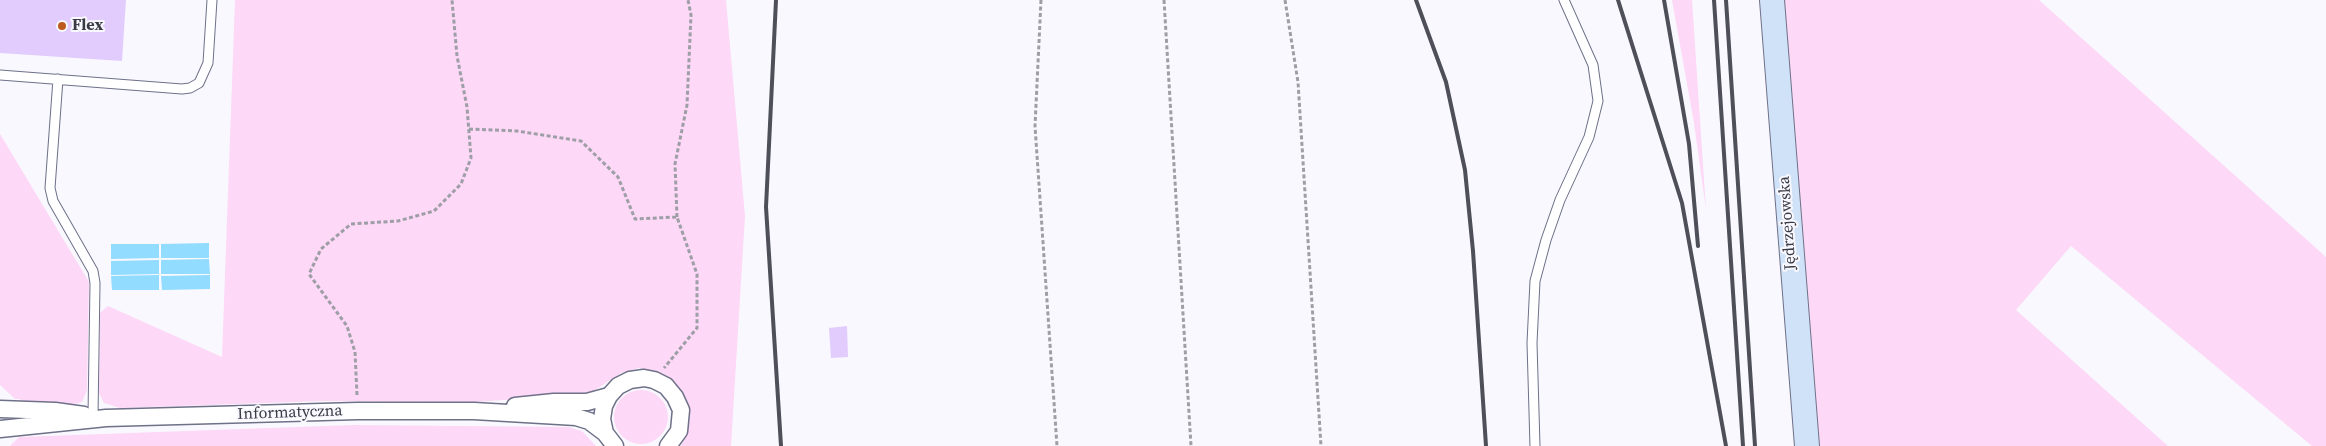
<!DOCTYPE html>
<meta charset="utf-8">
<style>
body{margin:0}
canvas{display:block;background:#f8f8fe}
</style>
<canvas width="2326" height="446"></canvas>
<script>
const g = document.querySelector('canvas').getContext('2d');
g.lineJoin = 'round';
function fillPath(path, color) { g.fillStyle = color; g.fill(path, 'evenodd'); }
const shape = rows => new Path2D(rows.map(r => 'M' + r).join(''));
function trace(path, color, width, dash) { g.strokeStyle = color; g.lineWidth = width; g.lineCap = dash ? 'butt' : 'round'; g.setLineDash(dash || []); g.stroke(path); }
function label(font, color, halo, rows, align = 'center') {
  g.font = font + ' "Source Serif 4",serif'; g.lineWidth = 4; g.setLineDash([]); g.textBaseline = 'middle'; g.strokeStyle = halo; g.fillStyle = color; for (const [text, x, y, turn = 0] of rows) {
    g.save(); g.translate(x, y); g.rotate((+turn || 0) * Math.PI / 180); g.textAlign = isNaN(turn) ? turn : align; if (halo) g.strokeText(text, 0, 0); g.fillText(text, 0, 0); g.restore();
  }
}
fillPath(shape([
 [235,0,726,0,745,216,731,446,681,446,687,432,689,414,687,402,683,393,673,380,664,375,639,368,621,373,589,394,475,402,323,401,120,408,104,403,99,393,100,313,108,306,222,357],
 [1672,0,1692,0,1706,210,1694,123],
 [1781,0,2039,0,2326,257,2326,446,2312,446,2071,246,2016,310,2168,446,1814,446],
 [0,134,89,282,87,390,82,402,75,404,20,405,20,399,15,399,0,385],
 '614 417a27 27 0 1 1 54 0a27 27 0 1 1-54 0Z',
 [353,425,568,427,582,431,596,446,10,446,19,437]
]), '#fdd8f7');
fillPath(shape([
 [209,243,209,258,161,258,161,244],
 [159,244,159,258,111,259,111,244],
 [209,259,210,274,161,274,161,260],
 [159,260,159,274,111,275,111,261],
 [159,275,159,290,112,290,111,276],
 [210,275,210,289,162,290,161,276]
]), '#91dcff');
fillPath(shape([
 [0,0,126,0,122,61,0,53],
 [847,326,848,357,831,358,829,328]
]), '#e2ccfd');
const lane = shape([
 [0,75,182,89,190,88,199,83,208,63,212,0],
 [58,79,50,188,53,201,93,271,95,283,93,416],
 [1535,446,1532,343,1535,281,1546,240,1560,200,1589,137,1598,101,1593,65,1564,0]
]);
const street = shape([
 [515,406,554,402,587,402,609,396],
 [0,409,55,411,84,415],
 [0,429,106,418,358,411,474,411,576,417,589,421,605,433],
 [615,446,605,433,602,419,604,406,609,396,618,386,630,380,644,378,654,380,666,386,675,397,681,410,679,431,668,446]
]);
const secondary = shape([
 [1772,0,1807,446]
]);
trace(lane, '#6e7188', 11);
trace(street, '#6e7188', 19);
trace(secondary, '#6e7188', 26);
trace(shape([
 [1041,0,1035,126,1057,446],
 [1164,0,1191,446],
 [1285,0,1298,82,1321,446],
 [469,129,517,131,581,141,618,177,635,219,677,217,697,274,697,328,664,368],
 [677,217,675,164,687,105,691,15,688,0],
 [357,395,355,352,347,326,309,274,321,249,351,224,398,221,434,211,461,184,471,158,467,107,457,56,452,0]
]), '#9e9ea6', 3, [4, 2.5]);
trace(lane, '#fff', 9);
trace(street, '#fff', 16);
trace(secondary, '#d0e2f8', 24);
trace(shape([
 [776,0,766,207,781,446],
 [1416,0,1446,82,1465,170,1473,251,1486,446],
 [1618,0,1682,203,1726,446],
 [1664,0,1689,144,1698,246],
 [1714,0,1743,446],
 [1726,0,1755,446]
]), '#4e4f59', 4);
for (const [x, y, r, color] of [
 [62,26,5,"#bd5b1e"]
]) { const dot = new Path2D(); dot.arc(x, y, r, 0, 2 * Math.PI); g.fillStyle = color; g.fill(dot); trace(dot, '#f8f8fe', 2); }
label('bold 16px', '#393a44', '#f8f8fe', [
 ["Flex",72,26]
], 'left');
label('16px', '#393a44', '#f8f8fe', [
 ["Jędrzejowska",1788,223,-94],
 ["Informatyczna",290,413,-2]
]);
</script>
